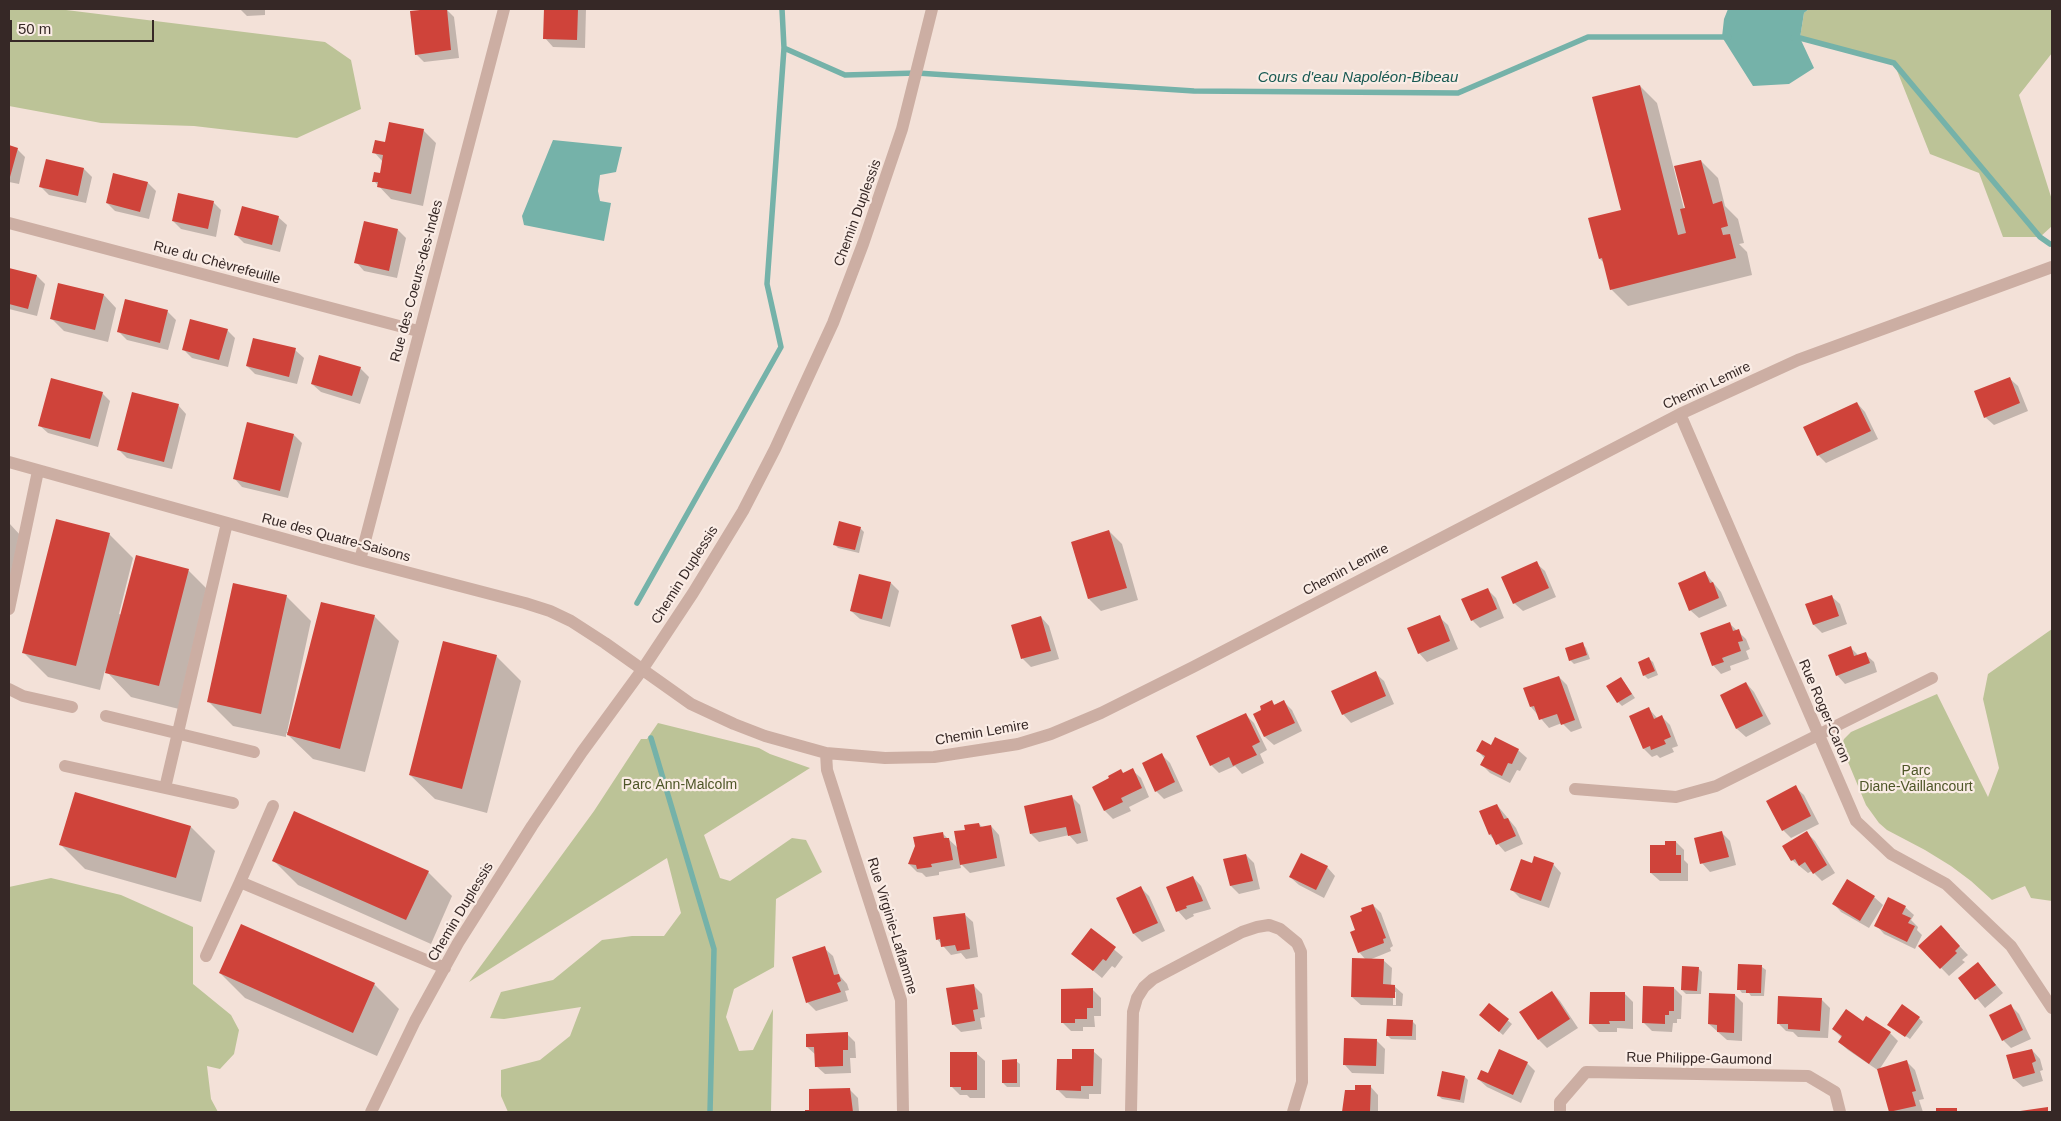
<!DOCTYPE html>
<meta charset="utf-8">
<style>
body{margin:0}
#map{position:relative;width:2061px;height:1121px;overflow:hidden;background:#f3e1d8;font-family:Arial,sans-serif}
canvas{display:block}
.frame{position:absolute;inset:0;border:10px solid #362826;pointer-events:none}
.scale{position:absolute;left:10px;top:20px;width:144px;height:22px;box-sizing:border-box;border:2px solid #362826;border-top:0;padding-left:6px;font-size:15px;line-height:18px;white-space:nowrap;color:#362826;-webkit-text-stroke:4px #faece5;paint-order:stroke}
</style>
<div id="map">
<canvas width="2061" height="1121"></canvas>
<div class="frame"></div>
<div class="scale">50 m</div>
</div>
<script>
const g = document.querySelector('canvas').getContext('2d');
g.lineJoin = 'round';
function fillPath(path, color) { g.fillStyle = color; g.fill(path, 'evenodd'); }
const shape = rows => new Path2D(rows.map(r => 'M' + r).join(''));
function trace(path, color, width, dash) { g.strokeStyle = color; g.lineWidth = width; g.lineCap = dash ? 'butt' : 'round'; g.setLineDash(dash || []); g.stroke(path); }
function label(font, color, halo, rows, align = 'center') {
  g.font = font + ' Arial,sans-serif'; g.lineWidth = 4.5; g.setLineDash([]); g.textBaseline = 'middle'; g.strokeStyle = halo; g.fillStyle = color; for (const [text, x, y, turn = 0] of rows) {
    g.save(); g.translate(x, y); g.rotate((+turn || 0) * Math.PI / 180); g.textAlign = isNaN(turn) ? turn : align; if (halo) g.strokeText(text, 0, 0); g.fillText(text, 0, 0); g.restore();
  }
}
fillPath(shape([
 [9,9,58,9,325,42,351,60,361,109,297,138,194,126,101,123,9,106],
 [1809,9,2052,9,2052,53,2019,95,2052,200,2052,226,2040,237,2003,237,1979,173,1930,154,1894,63,1800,38,1804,13],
 [2052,629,2052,901,2031,898,2025,886,1992,900,1971,881,1951,866,1925,850,1887,830,1879,823,1866,805,1843,750,1842,744,1844,739,1851,732,1937,694,1988,797,1999,768,1983,699,1988,674],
 [658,723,759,748,770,754,810,768,704,835,720,878,730,881,792,838,806,840,822,872,776,899,774,967,734,989,726,1017,739,1051,753,1050,773,1009,771,1112,508,1112,501,1096,501,1070,540,1060,570,1036,581,1007,504,1019,490,1018,501,992,553,980,602,940,632,936,664,936,681,913,667,858,469,982,594,811,641,739,647,739],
 [51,878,121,895,193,927,193,984,231,1015,239,1030,234,1054,220,1069,207,1066,211,1099,218,1112,9,1112,9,887]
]), '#bcc397');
fillPath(shape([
 [1728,9,1809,9,1804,13,1800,38,1814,68,1789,84,1753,86,1722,37,1724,19],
 [553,140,622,147,616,172,600,175,598,191,600,201,611,203,604,241,524,225,522,216]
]), '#75b2a9');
fillPath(shape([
 [240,9,265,9,265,15,247,16],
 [446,9,454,17,459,58,424,62,416,54,411,12],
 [546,9,586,9,585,48,553,47,545,38],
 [1640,86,1657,103,1684,209,1686,208,1701,161,1718,178,1725,206,1738,219,1744,243,1739,244,1747,252,1752,275,1628,306,1611,289,1604,263,1600,259,1622,211],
 [423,130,436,143,423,206,391,199,374,181,381,174,383,162,374,152,386,143],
 [9,147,17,149,25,157,19,184,9,182],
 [84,169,92,177,86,203,49,195,40,186],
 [148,183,156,191,149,219,115,211,107,203],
 [213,202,221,210,216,237,181,229,173,221],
 [278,217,287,225,280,252,244,243,236,235],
 [398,230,406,238,397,278,364,271,356,262],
 [9,269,37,276,45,284,37,316,9,309],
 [104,295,116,308,108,342,64,331,51,318],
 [167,311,176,320,168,350,127,340,118,331],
 [227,330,235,338,228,367,192,358,183,349],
 [295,350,304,358,297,384,255,374,247,366],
 [360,368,369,377,360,404,321,392,312,384],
 [2009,378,2018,386,2028,411,1994,425,1985,417],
 [102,393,110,401,98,447,48,433,39,425],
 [1857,403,1865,412,1878,439,1826,463,1818,455],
 [178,405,186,414,172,469,127,458,118,449],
 [294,435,302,443,288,498,242,487,234,478],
 [9,523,21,536,9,592],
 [860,528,864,532,859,553,838,548,834,544],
 [1109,531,1122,544,1138,600,1101,611,1089,599],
 [109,534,133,558,119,614,122,615,137,557,189,571,213,595,183,710,131,697,105,670,100,690,48,677,23,652],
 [1536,563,1545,571,1556,597,1523,611,1514,603],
 [1705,573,1721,592,1727,606,1699,618,1690,610],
 [891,583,899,591,890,627,860,619,851,611],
 [1487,589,1496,598,1504,618,1480,628,1472,620],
 [286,596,311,621,287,732,289,732,374,616,399,641,365,772,313,759,286,733,286,737,233,726,208,701],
 [1831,596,1840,604,1847,624,1822,633,1814,625,1807,604],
 [1041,617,1049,626,1059,659,1031,667,1023,659,1013,625],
 [1439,617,1448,625,1458,649,1427,662,1419,653],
 [1730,624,1746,639,1750,649,1746,651,1749,659,1730,666,1731,670,1721,674,1713,665],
 [1582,644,1586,648,1590,659,1574,664,1570,660],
 [1850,647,1859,656,1865,654,1874,662,1877,672,1845,684,1837,675],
 [496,656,521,681,487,813,435,799,410,775],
 [1649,659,1653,662,1658,675,1648,679,1644,675],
 [1375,673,1384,681,1394,704,1351,723,1343,714],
 [1559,677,1567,685,1582,728,1571,732,1562,723,1549,728,1531,707],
 [1624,682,1635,698,1622,706,1618,702],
 [1746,683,1754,692,1771,724,1746,737,1737,729,1721,696],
 [1283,701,1292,710,1302,731,1274,745,1265,737,1255,714,1263,710,1272,702,1275,705],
 [1649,709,1658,719,1662,717,1670,725,1678,746,1672,748,1674,752,1660,758,1657,755,1652,757,1644,749],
 [1245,714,1254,723,1267,750,1260,754,1264,763,1242,774,1235,766,1219,773,1211,765],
 [1492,747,1518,750,1527,758,1520,771,1517,770,1510,783,1490,773,1482,765,1485,759,1478,751],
 [1162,755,1170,763,1183,791,1164,799,1156,791],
 [1132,770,1141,778,1149,797,1129,807,1131,811,1113,819,1105,811,1094,787],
 [1795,787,1804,795,1819,824,1791,838,1783,830],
 [1072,797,1080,805,1088,841,1077,844,1069,835,1039,842,1031,834],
 [1497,805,1516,828,1523,844,1505,852,1490,835],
 [979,824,983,828,991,826,999,835,1005,866,970,873,960,863,961,868,939,872,939,875,926,877,922,873,917,872,909,864,916,846,943,834,959,849,966,831],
 [191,827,215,851,201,902,85,869,61,845],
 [1722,833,1730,841,1736,865,1710,872,1702,863],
 [1807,833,1815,841,1835,873,1822,881,1812,871,1808,873,1792,860],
 [1676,842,1684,850,1684,860,1688,864,1688,881,1660,881,1651,873],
 [1246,855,1254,863,1260,889,1239,894,1231,886,1225,860],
 [274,861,428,872,452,896,431,944,298,885],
 [1533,864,1553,864,1561,873,1549,908,1520,898,1512,890],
 [1327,867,1335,876,1324,898,1299,885,1290,877],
 [1193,877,1201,886,1211,909,1193,914,1194,916,1186,920,1178,911],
 [1140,887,1149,896,1165,931,1142,942,1134,934],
 [1874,897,1883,905,1869,928,1841,912,1833,903],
 [1373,905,1381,913,1393,946,1390,948,1391,951,1369,960,1383,960,1392,968,1391,986,1394,986,1403,994,1402,1006,1361,1005,1352,997,1366,960,1359,952,1357,931,1364,912],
 [1393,992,1396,992,1396,1005,1393,1005],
 [1905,907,1914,915,1911,920,1918,927,1917,930,1922,935,1915,949,1884,934,1876,925],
 [964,914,973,922,978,957,966,959,961,953,951,955,937,939],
 [1941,927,1968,955,1962,960,1965,962,1949,976,1920,946],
 [1091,930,1123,957,1115,968,1112,966,1102,978,1073,954],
 [824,948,833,956,839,975,847,984,849,990,845,991,848,1001,816,1011,808,1003,793,957],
 [1978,964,2003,993,1985,1008,1960,978],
 [1762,967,1766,970,1764,996,1751,996,1749,993,1742,993,1739,989],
 [1698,968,1702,972,1701,994,1686,994,1682,990],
 [220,973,374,984,399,1009,377,1056,245,998],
 [973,985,982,994,985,1017,980,1018,982,1029,961,1032,953,1024],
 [1674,988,1682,996,1681,1019,1677,1019,1677,1023,1673,1023,1672,1032,1652,1031,1644,1023],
 [1093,990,1101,998,1101,1016,1094,1016,1095,1027,1083,1027,1083,1031,1071,1031,1063,1023],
 [1552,992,1560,1001,1578,1028,1547,1048,1539,1040,1521,1013],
 [1625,994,1633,1002,1633,1029,1617,1028,1617,1032,1599,1032,1591,1024],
 [1735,995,1743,1003,1742,1041,1727,1040,1709,1024],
 [1821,999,1830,1008,1828,1038,1798,1037,1793,1032,1786,1031,1778,1023],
 [1490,1005,1512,1024,1503,1035,1484,1019],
 [2011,1006,2019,1014,2031,1039,2011,1048,2003,1040],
 [1919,1018,1923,1022,1910,1039,1891,1026],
 [1412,1021,1416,1025,1416,1040,1391,1039,1387,1035],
 [1863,1023,1890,1033,1898,1041,1879,1070,1907,1062,1915,1070,1924,1099,1919,1100,1923,1112,1891,1112,1879,1071,1848,1050,1839,1042,1842,1038,1833,1029],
 [847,1034,855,1042,856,1058,850,1058,851,1073,825,1074,816,1066,816,1055,807,1047],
 [1377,1041,1385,1049,1384,1074,1352,1073,1344,1064],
 [2032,1050,2040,1059,2043,1070,2040,1071,2043,1081,2023,1087,2014,1079,2007,1056],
 [1093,1051,1102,1059,1101,1094,1089,1094,1089,1099,1066,1098,1058,1090],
 [976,1053,985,1061,985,1098,970,1098,967,1095,960,1095,951,1086],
 [1016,1061,1020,1064,1020,1087,1007,1087,1003,1083],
 [1527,1063,1535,1071,1521,1103,1487,1087,1478,1079],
 [1465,1077,1468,1080,1464,1103,1442,1099,1438,1095],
 [1370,1086,1378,1095,1378,1112,1344,1112,1346,1092,1356,1092],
 [850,1090,858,1098,859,1112,806,1112]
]), '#0003');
trace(shape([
 [1793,38,1800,38,1894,63,2040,237,2050,244],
 [784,48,845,75,917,73,1194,91,1458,93,1588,37,1729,37],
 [637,603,781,347,767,284,784,48,782,9],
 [651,738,714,949,710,1112]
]), '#75b2a9', 5.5);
fillPath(shape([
 [430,9,447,9,451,50,415,55,410,11],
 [544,9,578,9,577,40,543,39],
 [1640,85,1678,235,1686,233,1680,209,1685,208,1674,166,1701,160,1713,204,1722,201,1728,226,1721,228,1723,235,1730,234,1736,258,1610,290,1602,258,1599,259,1588,218,1621,210,1592,97],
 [389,122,424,129,411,194,377,187,378,182,372,182,374,172,380,173,383,155,372,153,375,140,385,142],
 [9,145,18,148,10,177,9,176],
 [46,159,84,168,78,196,39,187],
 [113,173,148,182,140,212,106,203],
 [178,193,214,201,208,229,172,221],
 [242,206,279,216,272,245,234,235],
 [364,221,398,229,389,271,354,263],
 [9,268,37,275,28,309,9,304],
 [58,283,104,294,95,330,50,319],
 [125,299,168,310,160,343,117,332],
 [190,319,228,329,219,360,182,350],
 [253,338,296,348,289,377,246,366],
 [319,355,361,367,352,396,311,384],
 [2010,377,2020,403,1984,418,1974,391],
 [51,378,103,392,90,439,38,426],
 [132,392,179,404,164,462,117,450],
 [1857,402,1871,431,1817,456,1803,427],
 [247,422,294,434,280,491,233,479],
 [56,519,110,533,76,666,22,653],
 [839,521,861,527,855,550,833,545],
 [1109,530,1127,588,1088,599,1071,542],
 [136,555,189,569,159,686,105,673],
 [1537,561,1549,588,1513,604,1501,577],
 [1705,571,1710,583,1713,582,1719,598,1689,611,1678,583],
 [859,574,891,582,882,619,850,611],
 [233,583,287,595,261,714,207,702],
 [1488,588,1497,609,1471,621,1461,599],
 [1832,595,1839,616,1813,625,1805,604],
 [321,602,375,615,340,749,287,735],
 [1440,615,1450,641,1418,654,1407,628],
 [1041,616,1051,651,1021,659,1011,625],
 [1730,622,1733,631,1739,629,1743,641,1738,642,1741,651,1722,658,1724,662,1712,666,1700,633],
 [443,641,497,655,462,789,409,775],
 [1583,642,1587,655,1569,661,1565,648],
 [1851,646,1854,656,1866,652,1870,663,1836,676,1828,655],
 [1649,657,1655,671,1643,676,1638,662],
 [1376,671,1386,696,1342,715,1331,691],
 [1559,676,1575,720,1561,725,1557,714,1539,720,1534,706,1530,707,1523,688],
 [1621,677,1632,694,1617,703,1606,686],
 [1746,682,1763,716,1736,729,1720,695],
 [1272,700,1274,705,1284,700,1295,723,1264,737,1253,714,1261,710,1260,706],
 [1649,707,1654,719,1662,715,1671,737,1664,740,1666,744,1651,750,1650,746,1643,749,1629,716],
 [1246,713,1260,742,1252,746,1257,755,1233,766,1229,757,1210,766,1196,736],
 [1495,737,1519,749,1512,764,1508,763,1502,776,1480,765,1485,756,1476,751,1482,740,1491,745],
 [1162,753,1175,782,1155,792,1142,763],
 [1133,768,1142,788,1121,798,1123,802,1104,811,1092,787,1109,778,1108,776,1121,769,1123,773],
 [1796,785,1811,816,1782,831,1766,801],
 [75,792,191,826,176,878,59,845],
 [1072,795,1081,833,1068,836,1066,827,1030,834,1024,806],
 [1497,804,1504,819,1508,818,1516,836,1496,845,1491,834,1489,835,1479,811],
 [294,811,429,871,406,920,272,861],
 [979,823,980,827,991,825,997,858,960,865,954,831,965,830,964,825],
 [1722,831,1729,857,1700,864,1694,838],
 [1807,831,1827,865,1813,874,1805,862,1799,866,1795,859,1791,861,1782,846],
 [943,832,944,838,949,838,953,860,931,864,932,867,917,869,916,865,908,864,915,846,913,837],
 [1665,841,1676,841,1676,855,1681,855,1681,873,1650,873,1650,845,1665,845],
 [1301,853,1328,866,1316,890,1289,877],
 [1246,854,1253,881,1230,886,1223,859],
 [1534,856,1554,863,1541,901,1510,890,1521,859,1532,863],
 [1193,876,1203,901,1186,906,1187,908,1176,912,1166,887],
 [1847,879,1875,896,1860,921,1832,904],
 [1141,886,1158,923,1133,934,1116,898],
 [1888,897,1906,906,1902,914,1911,918,1908,923,1915,926,1907,942,1874,926],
 [1373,904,1386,938,1383,939,1384,943,1358,953,1350,932,1355,930,1350,916,1362,911,1361,908],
 [965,913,970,949,957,951,955,945,941,947,940,939,936,940,933,917],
 [241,924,375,983,353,1033,219,973],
 [1941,925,1960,946,1955,951,1957,953,1940,969,1918,946],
 [1091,928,1116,947,1106,961,1103,959,1093,971,1071,954],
 [825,946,834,975,839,974,841,981,837,983,841,992,806,1003,792,957],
 [1352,958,1384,959,1383,984,1395,985,1395,998,1351,997],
 [1978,962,1996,985,1975,1000,1958,978],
 [1738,964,1762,965,1761,993,1746,993,1746,990,1737,990],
 [1682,966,1699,967,1697,991,1681,990],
 [974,984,978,1009,973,1010,975,1021,952,1025,946,988],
 [1643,986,1674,987,1674,1011,1669,1011,1669,1015,1665,1015,1665,1024,1642,1023],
 [1093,988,1093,1008,1087,1008,1087,1019,1075,1019,1075,1023,1061,1023,1061,989],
 [1552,991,1570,1019,1538,1040,1519,1012],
 [1590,992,1625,992,1625,1021,1609,1021,1610,1024,1589,1024],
 [1709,993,1735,994,1734,1033,1717,1032,1717,1025,1708,1024],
 [1778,996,1822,998,1820,1031,1788,1029,1788,1024,1777,1024],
 [1489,1003,1509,1019,1499,1032,1479,1015],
 [1902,1004,1920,1017,1905,1037,1887,1025],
 [2011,1004,2023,1030,2002,1041,1989,1015],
 [1846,1009,1863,1021,1866,1016,1891,1032,1869,1064,1838,1042,1842,1036,1832,1029],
 [1387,1019,1413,1020,1412,1036,1386,1036],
 [848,1032,848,1050,843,1050,843,1066,815,1067,814,1047,806,1047,806,1034],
 [1344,1038,1377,1039,1376,1066,1343,1065],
 [1072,1049,1094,1049,1093,1086,1081,1086,1081,1091,1056,1090,1057,1059,1072,1059],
 [1499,1049,1528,1062,1513,1095,1477,1079,1481,1070,1488,1073],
 [2032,1049,2036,1061,2032,1063,2035,1073,2013,1079,2006,1055],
 [950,1052,977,1052,977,1090,961,1090,961,1087,950,1087],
 [1017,1059,1017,1083,1002,1083,1002,1060],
 [1907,1060,1916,1091,1912,1092,1916,1106,1889,1112,1877,1069],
 [1442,1071,1465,1076,1460,1100,1437,1096],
 [1355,1085,1371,1085,1370,1112,1342,1112,1345,1090,1355,1090],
 [850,1088,853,1112,805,1112,805,1110,809,1110,809,1089],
 [2048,1107,2048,1112,2020,1112,2020,1111],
 [1936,1108,1957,1108,1957,1112,1936,1112]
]), '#cf433a');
trace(shape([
 [9,223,418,331],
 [1680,414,1856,821,1891,854,1946,884,2011,946,2052,1008],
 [9,462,360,560,525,603,550,611,571,621,605,643,691,704,734,724,765,736,826,753,885,758,934,757,1018,744,1051,734,1101,713,1193,667,1680,414,1798,360,2052,267],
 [227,523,165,788,233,803],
 [360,560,504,9],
 [9,609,38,471],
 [9,689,23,696,72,707],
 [106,716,254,752],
 [826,753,827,770,901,1000,903,1112],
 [65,766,165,788],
 [1575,789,1676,797,1716,786,1932,678],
 [273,806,240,882,445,968],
 [206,956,240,882],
 [371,1112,415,1021,458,943,532,826,582,752,642,670,693,593,743,511,775,449,833,323,863,244,902,129,932,9],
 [1131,1112,1133,1012,1137,998,1144,987,1153,979,1242,932,1257,927,1269,925,1280,929,1297,943,1301,952,1302,1082,1293,1112],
 [1560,1112,1560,1102,1586,1072,1808,1076,1835,1092,1840,1112]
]), '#ccaea3', 12);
label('14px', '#362826', '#faece5', [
 ["Chemin Duplessis",858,213,-70],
 ["Rue du Chèvrefeuille",217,263,15],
 ["Rue des Coeurs-des-Indes",417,281,-75],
 ["Chemin Lemire",1707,386,-25],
 ["Rue des Quatre-Saisons",336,538,15],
 ["Chemin Lemire",1346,570,-28],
 ["Chemin Duplessis",685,575,-58],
 ["Rue Roger-Caron",1824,711,67],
 ["Chemin Lemire",982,733,-10],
 ["Chemin Duplessis",461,912,-59],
 ["Rue Virginie-Laflamme",892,926,73],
 ["Rue Philippe-Gaumond",1699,1059,1]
]);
label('14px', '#4e5628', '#faece5', [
 ["Parc",1916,771],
 ["Diane-Vaillancourt",1916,787],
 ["Parc Ann-Malcolm",680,785]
]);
label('italic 15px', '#195a53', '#faece5', [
 ["Cours d'eau Napoléon-Bibeau",1358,78]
]);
</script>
